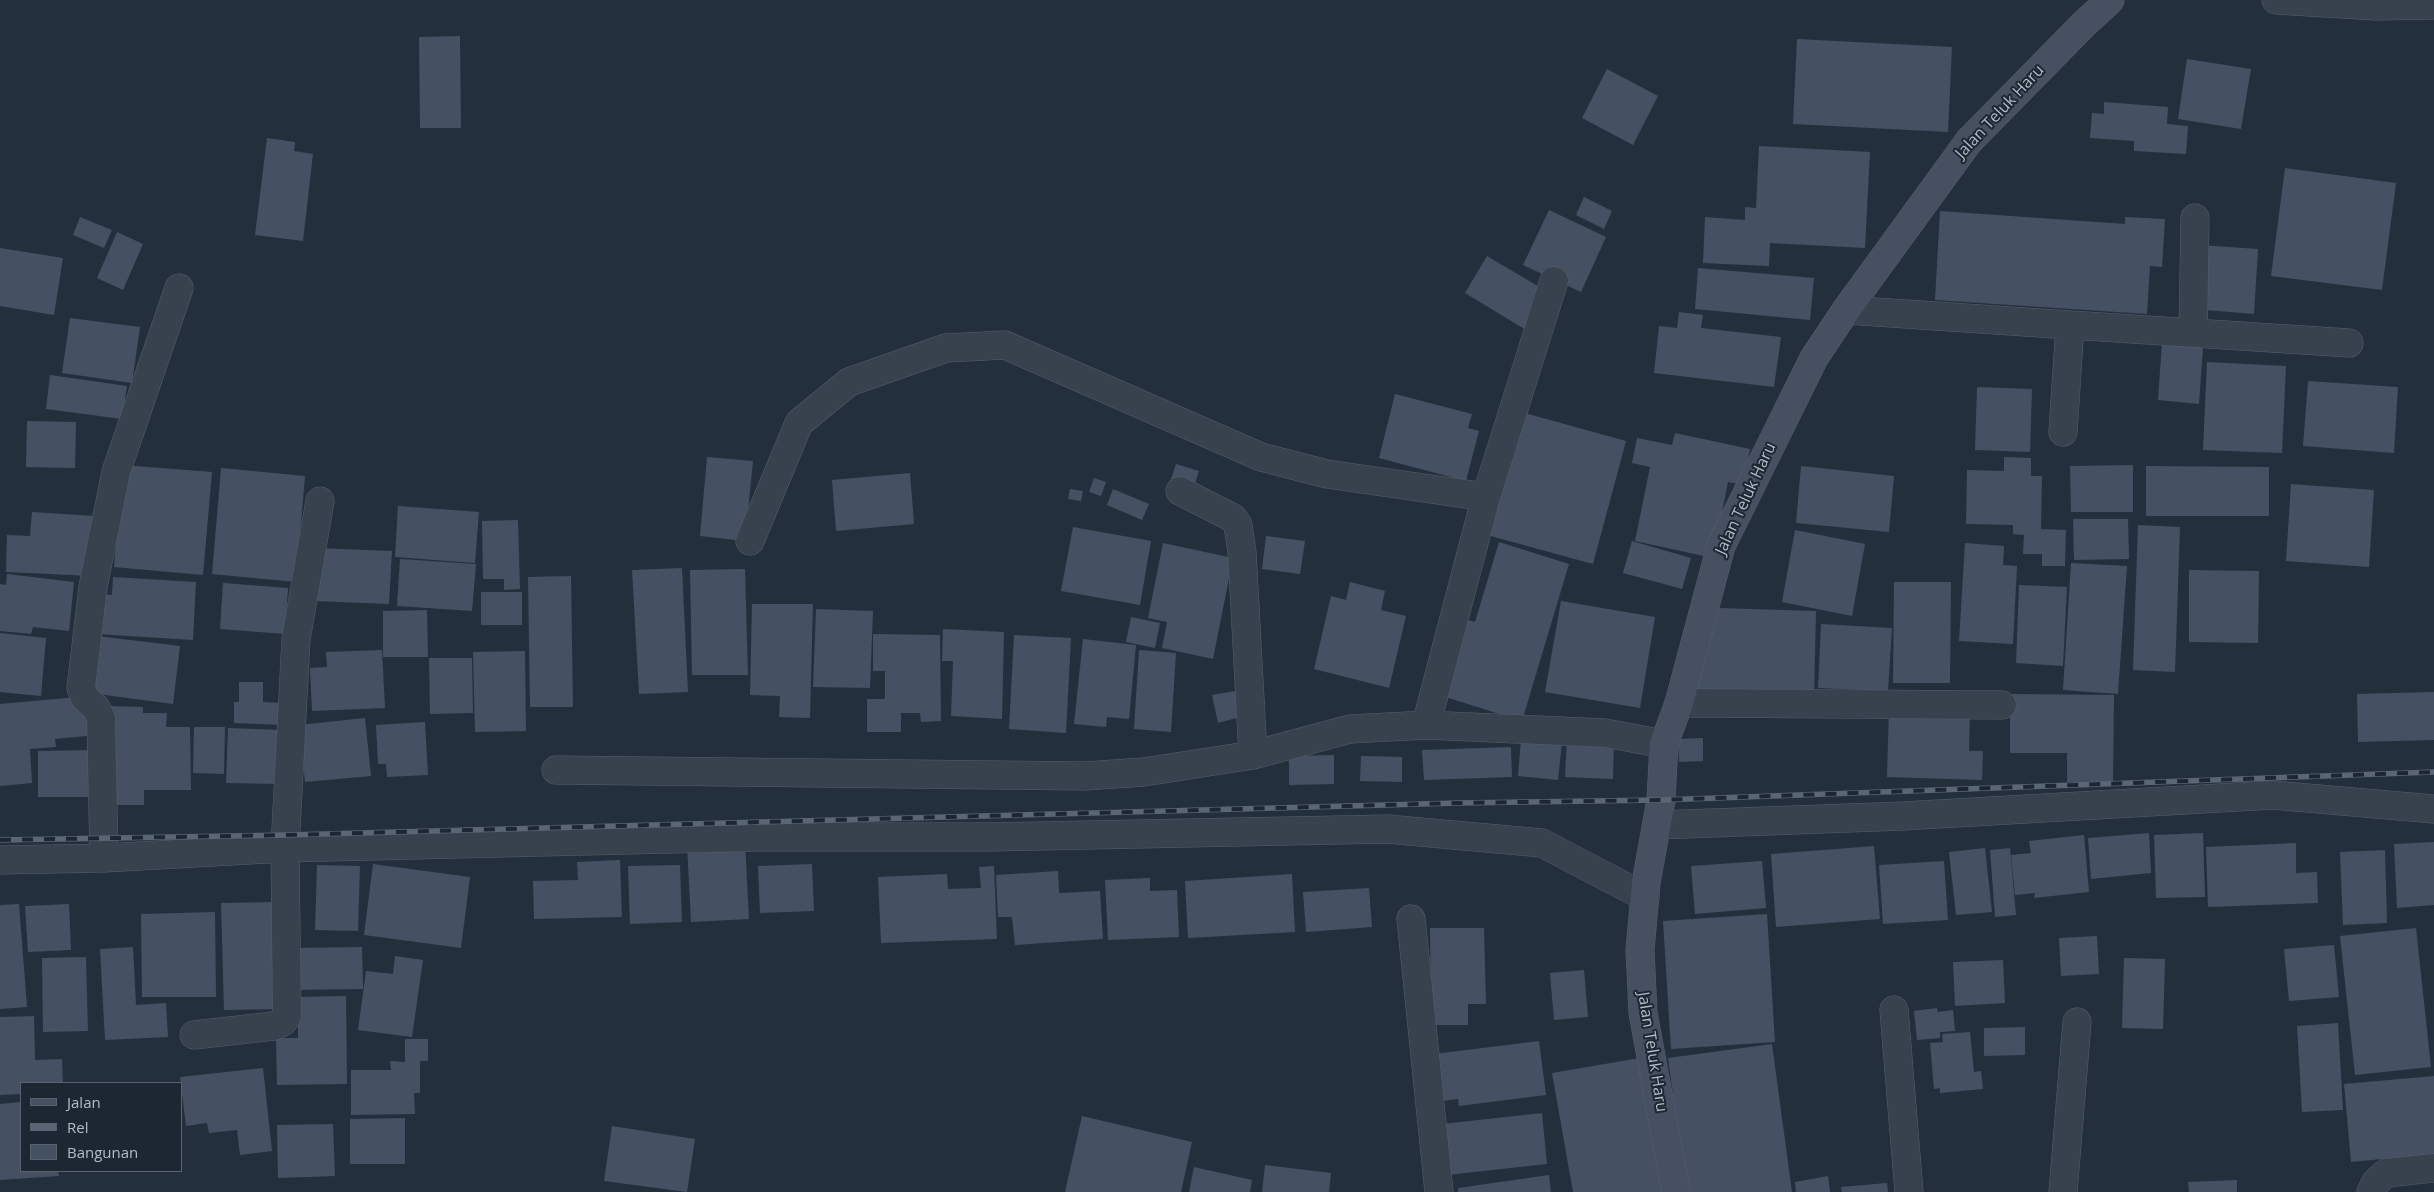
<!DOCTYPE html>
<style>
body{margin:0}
#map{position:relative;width:2434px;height:1192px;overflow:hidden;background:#242f3e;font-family:"Open Sans",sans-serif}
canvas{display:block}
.legend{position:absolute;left:20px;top:1082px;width:162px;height:90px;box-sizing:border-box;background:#1d2633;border:1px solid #59626f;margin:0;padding:6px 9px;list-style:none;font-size:15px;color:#b4bcc9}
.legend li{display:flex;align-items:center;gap:10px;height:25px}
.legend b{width:25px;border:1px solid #59626f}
</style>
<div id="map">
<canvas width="2434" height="1192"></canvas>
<ul class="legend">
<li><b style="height:6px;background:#465061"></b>Jalan</li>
<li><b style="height:6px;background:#5a6575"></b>Rel</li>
<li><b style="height:14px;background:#455162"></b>Bangunan</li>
</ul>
</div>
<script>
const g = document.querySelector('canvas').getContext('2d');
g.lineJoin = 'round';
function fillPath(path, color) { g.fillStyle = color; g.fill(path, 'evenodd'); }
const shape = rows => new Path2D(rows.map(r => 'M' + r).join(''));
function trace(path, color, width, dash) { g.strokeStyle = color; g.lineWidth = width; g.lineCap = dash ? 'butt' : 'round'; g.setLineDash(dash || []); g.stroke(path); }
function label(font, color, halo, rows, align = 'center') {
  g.font = font + ' "Open Sans",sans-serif'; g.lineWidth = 4; g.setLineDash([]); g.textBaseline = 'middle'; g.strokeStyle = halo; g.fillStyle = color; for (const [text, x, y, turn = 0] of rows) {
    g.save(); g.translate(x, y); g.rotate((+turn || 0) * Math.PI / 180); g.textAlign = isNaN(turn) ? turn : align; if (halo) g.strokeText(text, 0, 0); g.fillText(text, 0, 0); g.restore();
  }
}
fillPath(shape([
 [460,36,461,128,420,128,419,37],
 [1797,39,1952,47,1948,132,1793,124],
 [2187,59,2251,69,2241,129,2178,119],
 [1607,69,1658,96,1633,145,1582,118],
 [2104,102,2168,107,2167,124,2188,126,2186,154,2134,151,2134,141,2090,138,2092,113,2104,114],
 [267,138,295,142,294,151,313,154,303,241,255,235],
 [1759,146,1870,152,1865,248,1770,243,1769,266,1703,263,1705,217,1745,220,1745,207,1756,208],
 [2285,168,2396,183,2382,290,2271,276],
 [1584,197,1612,211,1604,229,1576,215],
 [1549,210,1606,237,1581,292,1523,265],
 [1940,211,2125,224,2125,217,2165,219,2162,267,2150,266,2147,314,1935,300],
 [80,217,112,230,104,248,73,235],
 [117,232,143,244,123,290,97,278],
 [2199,245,2258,249,2254,314,2194,309],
 [0,248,63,258,54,315,0,306],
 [1487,256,1548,292,1526,330,1465,293],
 [1698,268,1814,278,1810,320,1695,309],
 [1679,312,1703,315,1701,328,1781,337,1774,387,1654,373,1659,326,1677,328],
 [70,318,140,327,132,383,62,373],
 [2162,343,2203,346,2199,404,2158,400],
 [2207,362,2286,366,2282,453,2203,450],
 [50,375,127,386,122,419,46,409],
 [2308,381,2398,387,2394,453,2303,446],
 [1977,387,2032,389,2030,452,1975,450],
 [1395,394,1472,414,1468,428,1479,431,1466,481,1379,458],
 [1521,412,1626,441,1593,564,1487,535],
 [27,421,76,422,75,468,26,467],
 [1675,433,1750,449,1743,485,1728,482,1713,558,1635,541,1650,467,1632,463,1637,438,1672,445],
 [707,457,753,461,745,541,700,536],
 [2004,457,2031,458,2031,476,2042,476,2041,529,2066,530,2065,566,2042,566,2042,554,2023,554,2024,535,2013,534,2013,525,1966,524,1967,470,2004,471],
 [1176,464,1199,471,1194,486,1171,479],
 [122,465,212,472,203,575,114,567],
 [2133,465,2133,512,2071,512,2070,466],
 [1801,466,1894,476,1889,532,1796,523],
 [2146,466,2269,467,2269,516,2146,516],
 [221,468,305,476,296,582,212,574],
 [910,473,914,524,836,531,832,480],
 [1094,478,1106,482,1101,496,1089,492],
 [2291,484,2374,490,2369,567,2286,561],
 [1070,489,1083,491,1081,501,1068,499],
 [1113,489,1149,504,1142,520,1107,505],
 [398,506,479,512,475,563,395,557],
 [32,512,95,516,92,576,6,572,7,535,30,536],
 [2073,519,2128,519,2129,559,2074,560],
 [518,520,520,589,504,590,504,579,483,579,482,521],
 [2138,525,2180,527,2175,672,2133,670],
 [1073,527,1151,541,1140,605,1061,591],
 [1795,530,1865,544,1852,616,1782,602],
 [1266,536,1305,541,1300,574,1262,569],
 [1632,541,1691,558,1682,589,1623,573],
 [1499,542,1569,564,1522,721,1439,695,1462,618,1475,622],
 [1163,543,1233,558,1213,659,1162,648,1167,622,1148,618],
 [1965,543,2004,546,2003,565,2017,566,2013,644,1959,641],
 [316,548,392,551,389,604,314,601],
 [400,559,476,564,472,611,397,606],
 [2071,563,2127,566,2118,694,2063,690],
 [682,568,688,692,639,694,632,570],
 [745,569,748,675,692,675,690,570],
 [2189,570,2259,571,2258,643,2189,642],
 [7,574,74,582,69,631,33,627,31,634,0,631,0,584,6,585],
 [571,576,573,707,530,707,528,577],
 [113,577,196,582,193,640,96,634,98,594,112,595],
 [1350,582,1385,591,1381,610,1406,616,1389,688,1314,669,1331,596,1346,600],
 [1894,582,1951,582,1950,683,1893,683],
 [223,583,288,588,285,634,220,629],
 [2019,585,2067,587,2063,666,2016,663],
 [481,592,522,592,522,625,481,625],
 [1561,601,1655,617,1640,708,1545,692],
 [752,604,813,604,810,718,779,717,780,696,750,695],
 [1719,608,1816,611,1814,699,1693,696],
 [816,609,873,611,870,688,813,687],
 [427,610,428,657,383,657,383,611],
 [1131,617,1160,623,1155,648,1126,642],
 [1821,624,1892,628,1888,691,1818,688],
 [943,629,1004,632,1002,719,951,716,953,661,942,661],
 [0,633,46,638,41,696,0,692],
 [873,634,940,635,941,721,921,722,920,713,901,713,901,732,867,732,867,699,885,699,885,671,873,671],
 [1014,635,1071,638,1066,733,1009,729],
 [97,636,180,646,173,704,90,693],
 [1083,639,1136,645,1129,719,1107,717,1106,727,1074,724],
 [382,650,385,708,312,711,310,668,327,667,326,652],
 [1139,650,1176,653,1171,732,1134,729],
 [525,651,526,731,475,732,473,652],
 [429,658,472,658,473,713,430,714],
 [239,682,263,682,263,702,283,703,282,725,234,723,234,702,239,702],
 [1235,691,1240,717,1218,723,1212,695],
 [2434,692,2434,740,2358,742,2357,694],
 [2010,694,2114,695,2113,783,2067,782,2067,753,2010,753],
 [78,697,94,709,96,735,55,739,56,747,30,749,32,783,0,786,0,704],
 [107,706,143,707,143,713,167,713,166,727,190,727,191,790,144,790,144,805,108,805],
 [1889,708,1970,711,1969,751,1983,751,1982,780,1887,777],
 [365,718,371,776,305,782,299,725],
 [425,722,428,775,387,777,386,764,378,764,376,725],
 [194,727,225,727,224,774,193,773],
 [228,728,281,730,278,784,226,783],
 [1703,738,1703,761,1679,762,1678,739],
 [1521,739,1562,742,1558,780,1518,776],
 [1567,739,1614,741,1613,779,1565,777],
 [1511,747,1512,777,1424,780,1422,750],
 [94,750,95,797,38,797,38,751],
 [1334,755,1334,784,1289,785,1289,756],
 [1361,756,1402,757,1402,782,1360,781],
 [2149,833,2151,873,2091,879,2088,838],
 [2203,833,2205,897,2156,898,2154,835],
 [2084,835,2089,892,2034,898,2035,893,2015,895,2011,855,2031,853,2029,841],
 [745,842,749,919,691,922,687,845],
 [2434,842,2434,905,2397,908,2394,844],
 [2296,843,2296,873,2317,872,2318,903,2208,907,2206,847],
 [1874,846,1880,919,1776,927,1771,854],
 [1985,848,1992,912,1956,915,1949,852],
 [2010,848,2016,915,1995,917,1990,850],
 [2385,850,2387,923,2343,925,2340,852],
 [620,860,622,917,534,919,533,881,578,880,577,862],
 [1762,861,1766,908,1695,914,1691,866],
 [1944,861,1948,920,1883,924,1879,865],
 [373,864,470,877,461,948,364,935],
 [812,864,814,911,760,913,758,866],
 [317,865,360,866,358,931,315,930],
 [680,865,682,922,630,924,628,866],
 [994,866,997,939,881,943,878,877,947,874,948,889,981,888,979,867],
 [1058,871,1059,893,1100,891,1103,939,1015,945,1012,917,998,917,996,875],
 [1292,874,1295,932,1188,938,1185,881],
 [1150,878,1150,891,1177,890,1179,937,1108,940,1105,880],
 [1369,888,1372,927,1306,932,1303,892],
 [276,902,280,1009,224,1010,221,903],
 [19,904,27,1007,0,1009,0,905],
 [69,904,71,950,28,952,25,906],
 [215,912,216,997,142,997,141,914],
 [1767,914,1775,1042,1671,1049,1663,921],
 [1430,928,1484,928,1486,1004,1468,1004,1468,1025,1431,1025],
 [2416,928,2431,1067,2355,1075,2340,936],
 [2097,936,2099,974,2061,976,2059,938],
 [2334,945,2339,997,2289,1001,2284,949],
 [133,947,136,1005,166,1003,168,1037,105,1040,100,949],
 [362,947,363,989,293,990,292,948],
 [395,956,423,960,412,1037,358,1030,366,971,393,974],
 [86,957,88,1031,43,1032,42,958],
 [2124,958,2165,959,2163,1029,2122,1028],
 [2003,960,2005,1003,1955,1006,1953,962],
 [1584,970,1588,1017,1554,1020,1550,973],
 [346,996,347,1084,277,1085,276,1038,298,1038,298,997],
 [1937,1008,1938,1012,1953,1010,1955,1031,1940,1032,1940,1038,1917,1040,1914,1011],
 [34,1016,35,1060,62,1059,63,1083,21,1083,21,1094,0,1095,0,1017],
 [2338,1023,2343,1110,2302,1112,2297,1026],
 [2025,1027,2025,1055,1984,1056,1984,1028],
 [1970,1032,1974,1072,1981,1071,1983,1089,1940,1093,1940,1088,1934,1089,1930,1043,1943,1042,1942,1034],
 [405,1039,428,1039,428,1061,420,1061,420,1093,414,1093,415,1114,351,1115,351,1070,391,1070,390,1061,405,1062],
 [1539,1041,1546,1095,1459,1106,1458,1099,1432,1102,1426,1055],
 [1772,1044,1792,1192,1686,1192,1668,1058],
 [1640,1058,1663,1192,1573,1192,1552,1073],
 [263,1068,272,1151,240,1155,237,1130,209,1133,207,1123,186,1126,180,1077],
 [2434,1076,2434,1154,2351,1162,2344,1084],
 [21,1102,21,1171,58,1171,59,1176,0,1180,0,1104],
 [1542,1113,1547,1164,1447,1175,1442,1124],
 [1082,1116,1192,1142,1181,1192,1065,1192],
 [405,1118,405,1164,350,1164,350,1119],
 [333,1124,335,1176,278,1178,277,1125],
 [612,1126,695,1139,687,1192,604,1181],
 [1265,1165,1331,1173,1329,1192,1262,1192],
 [1194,1167,1252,1180,1250,1192,1189,1192],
 [1549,1175,1551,1192,1458,1192,1458,1188],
 [1828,1176,1830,1192,1796,1192,1795,1182],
 [2237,1180,2237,1192,2189,1192,2188,1182],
 [1887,1183,1888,1192,1842,1192,1841,1187]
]), '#455162');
const street = shape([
 [2276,0,2376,6,2434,5],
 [1846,310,2070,325,2063,432],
 [2070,325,2349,343],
 [2193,333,2195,218],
 [1180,491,1233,518,1238,525,1242,552,1253,755],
 [750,541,799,423,849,382,946,348,1005,345,1261,457,1327,474,1486,497],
 [1679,703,2002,705],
 [1426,725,1486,497,1554,281],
 [556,770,1085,776,1144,772,1253,755,1350,729,1426,725,1605,733,1664,744],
 [1658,825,1903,816,2273,795,2434,809],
 [104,858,101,718,96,708,85,698,81,688,93,587,116,472,179,288],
 [0,860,104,858,285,848,756,837,989,837,1387,829,1542,843,1645,897],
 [1411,919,1439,1192],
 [1894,1010,1909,1192],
 [194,1035,274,1026,283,1022,287,1016,285,848,296,639,320,501],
 [2063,1192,2077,1022],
 [2371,1192,2376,1182,2386,1173,2434,1168]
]);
const secondary = shape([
 [1676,1192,1643,1013,1640,950,1646,883,1661,800,1664,744,1679,703,1721,546,1814,358,1846,310,1969,141,2084,24,2110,0]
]);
trace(street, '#565f6c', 29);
trace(secondary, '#565f6c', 29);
trace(street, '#38414e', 28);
trace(secondary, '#465061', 28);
const rail = shape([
 [0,840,287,835,1458,803,1661,800,2434,772]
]);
trace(rail, '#5a6575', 5.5);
trace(rail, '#1d2633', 4, [11]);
label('16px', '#b4bcc9', '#1d2633', [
 ["Jalan Teluk Haru",2000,112,-47],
 ["Jalan Teluk Haru",1746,499,-65],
 ["Jalan Teluk Haru",1652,1052,81]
]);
</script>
